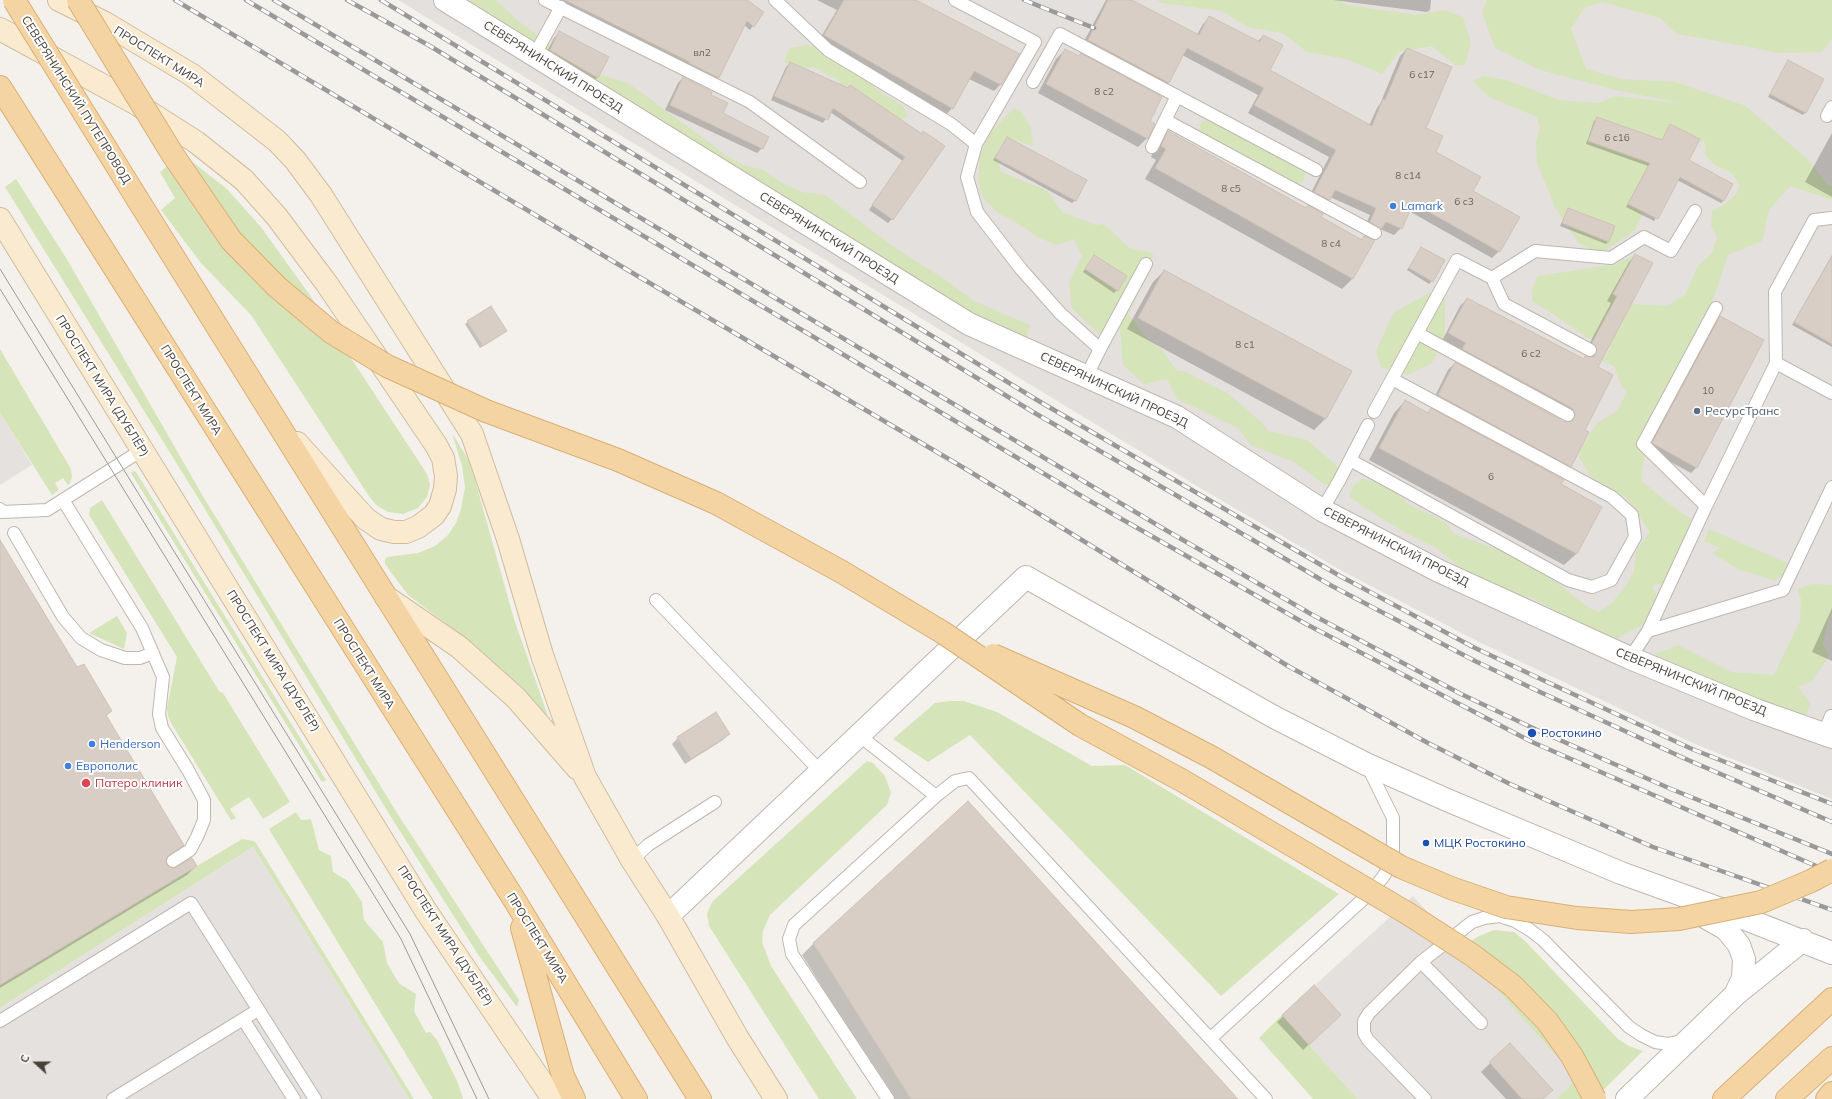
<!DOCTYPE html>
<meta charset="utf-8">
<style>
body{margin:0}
#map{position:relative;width:1832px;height:1099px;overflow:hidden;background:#f4f1ec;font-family:Mulish,sans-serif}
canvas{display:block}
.north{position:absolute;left:16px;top:1043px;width:40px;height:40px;-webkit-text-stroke:3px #fff;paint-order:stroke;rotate:291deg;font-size:11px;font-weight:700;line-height:16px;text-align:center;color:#48413a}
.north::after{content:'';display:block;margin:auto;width:14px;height:18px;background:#48413a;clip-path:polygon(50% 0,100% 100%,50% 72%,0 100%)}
</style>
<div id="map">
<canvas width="1832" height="1099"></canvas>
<div class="north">С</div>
</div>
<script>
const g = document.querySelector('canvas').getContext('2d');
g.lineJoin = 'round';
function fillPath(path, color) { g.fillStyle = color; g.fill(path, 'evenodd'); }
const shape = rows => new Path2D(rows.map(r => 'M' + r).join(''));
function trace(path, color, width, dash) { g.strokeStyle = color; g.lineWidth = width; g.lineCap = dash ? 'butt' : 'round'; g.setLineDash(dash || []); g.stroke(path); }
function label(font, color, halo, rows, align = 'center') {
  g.font = font + ' Mulish,sans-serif'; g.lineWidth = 4; g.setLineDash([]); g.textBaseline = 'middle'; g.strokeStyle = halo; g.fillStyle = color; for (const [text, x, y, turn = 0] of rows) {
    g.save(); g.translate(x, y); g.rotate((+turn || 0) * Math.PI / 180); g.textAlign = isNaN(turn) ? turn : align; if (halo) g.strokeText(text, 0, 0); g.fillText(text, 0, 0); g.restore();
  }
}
fillPath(shape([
 [398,0,1832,0,1832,799,1695,744,1481,643,1344,572,1202,489],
 [1413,896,1578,1079,1556,1099,1358,1099,1282,1015]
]), '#e4e0dd');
fillPath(shape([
 [464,0,496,0,517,20,566,57,601,75,628,83,710,143,726,156,744,165,763,170,784,184,802,192,825,195,891,245,941,277,974,301,1030,325,1025,341,1029,356],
 [1157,0,1339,0,1347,5,1415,15,1444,10,1463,17,1471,43,1465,65,1455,65,1432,46,1399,52,1382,74,1347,59,1307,52,1283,33,1248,27,1222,11,1162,3],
 [1487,0,1832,0,1832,39,1822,52,1777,53,1751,47,1677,34,1660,18,1602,2,1584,8,1571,29,1586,69,1621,79,1675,82,1746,106,1807,159,1828,185,1832,186,1832,200,1790,186,1769,210,1762,241,1728,255,1703,328,1654,419,1642,469,1641,480,1669,504,1691,519,1683,556,1665,584,1652,585,1659,601,1642,625,1612,641,1600,642,1572,619,1530,597,1517,600,1494,594,1436,548,1404,532,1362,506,1349,496,1354,485,1362,479,1376,482,1393,490,1408,504,1445,522,1454,534,1496,549,1526,563,1557,583,1589,608,1599,612,1612,603,1627,584,1634,571,1636,551,1650,532,1627,498,1591,477,1579,457,1579,452,1596,424,1617,411,1627,392,1621,385,1614,366,1602,361,1610,349,1594,339,1589,339,1553,314,1532,301,1532,289,1538,276,1616,264,1635,255,1613,294,1631,304,1667,306,1685,295,1698,266,1712,253,1717,237,1711,226,1712,211,1725,204,1736,194,1740,186,1732,173,1716,166,1706,156,1704,140,1664,159,1654,192,1634,231,1605,251,1590,249,1578,242,1556,209,1537,163,1536,142,1540,128,1537,117,1489,97,1473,81,1483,76,1507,80,1559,100,1599,103,1615,96,1685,104,1620,91,1540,70,1495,48,1482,12],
 [808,45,839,52,846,68,866,77,877,90,903,106,908,116,897,122,838,90,840,81,813,67,795,70,784,61,790,48],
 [1014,108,1021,112,1031,128,1033,146,1009,138,996,152,1001,172,1046,190,1062,212,1096,225,1104,224,1129,248,1153,253,1151,271,1141,288,1128,314,1146,337,1162,350,1176,370,1186,372,1229,394,1262,423,1268,431,1307,440,1339,468,1333,485,1324,484,1294,462,1251,445,1238,428,1177,399,1167,379,1144,384,1123,365,1120,326,1102,337,1072,308,1069,283,1082,256,1074,239,1056,245,1038,237,1014,221,999,214,983,198,978,180,980,156,989,134],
 [1207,119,1305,170,1304,180,1296,186,1202,137,1199,129,1201,123],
 [182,154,226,188,261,227,309,294,427,474,430,485,427,497,418,508,403,514,388,512,376,505,369,496,251,315,201,263,161,210,175,198,160,172],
 [16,179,68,261,204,498,397,813,519,1000,517,1007,479,956,391,817,200,501,5,187],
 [1435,290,1445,300,1445,337,1432,363,1407,375,1381,367,1376,351,1394,312],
 [0,349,71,469,72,477,70,483,68,485,63,478,55,483,59,490,52,495,0,413],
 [452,433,468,459,475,480,514,619,548,716,476,646,408,595,385,564,385,560,387,557,418,553,435,546,448,535,456,523,461,509,465,487,462,466],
 [134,471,136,472,326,780,322,782,131,473],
 [102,500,219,691,223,693,290,802,263,819,249,797,230,809,236,818,231,820,171,723,168,716,167,708,177,657,89,515,90,508],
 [1709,529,1787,563,1785,567,1791,569,1774,581,1758,575,1740,570,1712,553,1720,548,1704,541],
 [1812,584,1832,585,1832,613,1828,620,1823,644,1829,656,1812,681,1798,687,1811,704,1802,721,1659,667,1656,654,1678,645,1731,672,1774,675,1800,621,1801,599,1797,589],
 [117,616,127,633,124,649,89,633],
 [949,701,964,701,997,712,1092,766,1125,765,1339,894,1221,996,970,735,928,762,893,739,935,703],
 [867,761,873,763,885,776,891,793,887,805,770,915,763,931,762,942,771,966,857,1099,819,1099,709,926,707,914,712,902],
 [296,812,301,820,311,819,319,850,331,856,333,872,348,881,362,902,364,920,383,942,387,963,397,980,400,984,416,994,414,1011,426,1033,430,1032,437,1040,458,1083,463,1099,433,1099,269,829],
 [242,839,254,841,256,843,414,1099,409,1099,253,847,0,1008,0,985],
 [1494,930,1514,932,1526,942,1618,1039,1629,1046,1643,1051,1594,1099,1556,1099,1577,1079,1461,949,1477,937],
 [1282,1015,1309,1045,1358,1099,1313,1099,1259,1038]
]), '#d6e4b9');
fillPath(shape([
 [0,413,32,465,0,485],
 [253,847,409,1099,0,1099,0,1008]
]), '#e4e1df');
fillPath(shape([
 [556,0,745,0,763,12,750,30,744,25,718,78,715,81],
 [817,0,914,0,1018,54,1000,85,994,91,969,79,952,108,946,115,818,42,837,10],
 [1106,0,1129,0,1197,35,1203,24,1210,17,1257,42,1263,36,1268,71,1369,126,1377,108,1380,104,1400,56,1407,49,1425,129,1435,152,1471,191,1499,251,1492,258,1409,211,1401,228,1394,235,1380,229,1374,236,1364,229,1370,215,1330,197,1322,207,1308,199,1329,157,1248,113,1258,95,1182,55,1168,83,1161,90,1081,47],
 [1333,0,1431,0,1430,10,1427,12],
 [559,33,608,57,597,78,592,83,545,56,554,38],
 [1065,50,1149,122,1147,138,1138,147,1038,93,1056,59],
 [1788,61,1805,113,1803,115,1768,97],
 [790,63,921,134,924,132,892,219,888,223,869,210,903,161,830,112,823,123,771,100,786,67],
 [683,78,709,95,722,113,762,148,757,153,665,110,678,83],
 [1597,119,1661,141,1671,125,1687,161,1724,200,1721,203,1677,180,1654,221,1626,207,1648,166,1586,144,1594,121],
 [1168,133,1361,240,1364,237,1353,278,1342,289,1145,179,1156,160,1151,157,1157,143],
 [1832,133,1832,197,1805,182],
 [1007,138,1086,181,1075,201,1072,203,993,160],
 [1568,209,1609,241,1606,244,1560,226],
 [1421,248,1432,281,1429,284,1407,270],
 [1636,255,1596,367,1583,430,1570,466,1563,473,1432,402,1448,370,1455,363,1564,423,1569,423,1565,415,1442,341,1460,306,1467,299,1583,360,1586,357,1592,357,1586,350,1611,303,1607,301,1629,262],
 [1832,255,1832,347,1792,325],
 [1094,256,1117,290,1114,293,1083,272],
 [1164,271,1350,372,1325,419,1314,430,1127,329,1153,282],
 [1720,318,1697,467,1691,473,1647,449,1714,323],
 [468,322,506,331,480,348,465,324],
 [1405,401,1427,413,1431,410,1601,507,1576,554,1564,565,1369,460,1394,413],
 [0,541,77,668,111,711,106,716,183,845,166,860,166,865,174,870,196,866,187,875,0,988],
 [1832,608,1832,661,1812,652],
 [729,734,723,740,685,764,672,744,678,738],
 [813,944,1236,1099,892,1099,802,955],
 [1314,987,1334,1020,1303,1050,1277,1022],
 [1510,1044,1543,1099,1506,1099,1481,1072]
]), '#0003');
const building = shape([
 [565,0,747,0,764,12,754,27,747,21,719,78,689,63,690,62,565,0],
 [844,0,916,0,1020,54,1001,85,974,71,953,109,824,35,844,0],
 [1108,0,1132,0,1199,35,1209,16,1260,42,1263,35,1283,45,1270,70,1372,126,1383,99,1385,100,1407,48,1452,67,1426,128,1443,136,1436,152,1481,177,1473,191,1520,217,1500,252,1413,203,1402,229,1386,222,1381,229,1370,222,1376,208,1335,190,1330,200,1314,192,1336,150,1254,105,1264,88,1187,48,1169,83,1088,40,1108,0],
 [559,31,609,57,598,78,550,50,559,31],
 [1065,49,1079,56,1081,53,1162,97,1150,121,1155,124,1148,139,1046,84,1065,49],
 [1788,60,1824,79,1806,113,1770,94,1788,60],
 [790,62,848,88,850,85,922,134,923,131,945,146,893,220,872,205,905,157,833,108,828,120,774,96,790,62],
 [683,77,712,92,711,95,728,103,723,113,769,137,763,149,670,105,683,77],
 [1597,117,1662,140,1670,124,1700,139,1689,160,1733,184,1724,201,1680,177,1658,219,1628,204,1650,163,1588,141,1597,117],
 [1168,131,1306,208,1308,205,1323,214,1321,217,1362,240,1364,236,1375,240,1353,279,1155,168,1166,149,1161,146,1168,131],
 [1007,137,1087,180,1076,201,995,158,1007,137],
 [1568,208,1615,226,1609,242,1562,223,1568,208],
 [1421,247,1445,260,1433,282,1409,268,1421,247],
 [1635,254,1653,263,1598,367,1613,375,1585,430,1589,432,1571,467,1438,395,1455,362,1564,422,1572,421,1575,414,1572,408,1462,349,1466,343,1448,333,1467,298,1584,359,1585,356,1594,357,1597,349,1592,343,1617,296,1613,294,1635,254],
 [1094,255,1127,276,1118,291,1085,269,1094,255],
 [1832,256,1832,344,1794,322,1832,256],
 [1164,270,1352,371,1326,419,1138,318,1164,270],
 [491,306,507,331,483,346,467,321,491,306],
 [1720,316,1764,340,1697,468,1652,443,1720,316],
 [1405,400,1428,413,1431,408,1564,480,1561,484,1602,507,1577,554,1379,448,1405,400],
 [0,540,77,667,84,664,112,711,106,715,184,845,167,857,167,865,174,868,192,858,197,866,0,985,0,540],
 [716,712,730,734,691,759,677,737,716,712],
 [968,801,1238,1099,911,1099,813,943,968,801],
 [1314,985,1341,1015,1309,1045,1282,1015,1314,985],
 [1510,1043,1553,1090,1543,1099,1522,1099,1489,1062,1510,1043]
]);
fillPath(building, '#d8cec5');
trace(building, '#cfc2b6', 1);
const lane = shape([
 [545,0,750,102,860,182],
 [775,0,828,50,951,124,976,144],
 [955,0,1035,42,976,144,967,177,977,212,1021,269,1060,313,1100,349,1086,377],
 [534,56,561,7],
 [1033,82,1060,34,1316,170],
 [1827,116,1832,107],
 [1165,120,1375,233],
 [1152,147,1177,96],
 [1492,278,1504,304,1590,350],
 [1417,333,1568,415],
 [1100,349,1146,264],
 [1776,363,1775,292,1814,220,1832,218],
 [1374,412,1457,260,1492,278,1535,251,1611,258,1644,237,1671,251,1695,211],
 [1350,460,1568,580,1592,587,1611,580,1635,537,1632,515,1612,497,1392,379],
 [63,500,142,628,163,677,159,714,162,728,188,770,204,800,204,820,197,837,190,850,173,861],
 [1706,506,1776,363,1832,393],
 [0,509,2,512,47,510,142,450],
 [1322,510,1339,481,1368,425],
 [14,533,63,617,81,638,101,650,125,658,140,658,153,653],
 [656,600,821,772],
 [1648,631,1783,590,1832,487],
 [1630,658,1648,631,1706,506,1643,444,1716,308],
 [1824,734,1831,716],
 [860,736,936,796],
 [632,860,648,845,715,802],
 [1421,962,1472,922,1484,918,1500,916,1515,921,1530,930,1543,940,1629,1027,1641,1035,1655,1042,1668,1044,1684,1041],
 [243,1019,294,1099],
 [0,1021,191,903,315,1099],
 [1211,1038,1371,892,1383,877,1391,864,1393,851,1393,818,1367,765],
 [113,1099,258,1010],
 [888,1099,792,954,789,939,794,925,936,796,955,781,969,778,1266,1099],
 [1425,1099,1368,1040,1364,1033,1364,1021,1369,1013,1421,962,1481,1023]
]);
const street = shape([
 [445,0,969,324,1177,417,1322,510,1439,571,1630,658,1756,710,1832,737],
 [1691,909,1726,929,1739,945,1744,959,1743,978,1735,995],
 [668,916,1026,577,1274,717,1366,764,1447,800,1621,873,1718,908,1832,953],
 [1627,1099,1735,995,1803,940]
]);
const secondary = shape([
 [59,0,105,23,192,75,277,141,295,160,321,195,472,434,508,539,542,655,585,777,632,860,668,916,737,1037,776,1099],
 [0,29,135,103,196,142,244,180,277,217,327,284,436,445,443,458,446,476,445,489,440,506,434,515,418,527,406,532,394,532,381,529,366,519,297,443],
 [0,219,426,911,553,1099],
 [386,597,459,647,516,698,577,768]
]);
const primary = shape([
 [0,87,512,896,636,1099],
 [138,200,700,1099],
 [522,928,563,1076,574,1099],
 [1724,1099,1832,999],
 [1787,1099,1832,1058],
 [1827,1099,1832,1093]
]);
trace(lane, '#bfb7af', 14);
trace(street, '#bfb7af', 24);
trace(secondary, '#cfbda0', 24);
trace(primary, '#d9af74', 24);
trace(lane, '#fff', 12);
trace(street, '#fff', 22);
trace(secondary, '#faebd0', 22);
trace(primary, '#f5d4a4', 22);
trace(shape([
 [0,269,410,934,489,1099],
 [0,289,401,939,477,1099]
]), '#999', 1);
const rail = shape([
 [175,0,636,275,964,468,1288,666,1428,743,1510,784,1653,847,1832,910],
 [246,0,1090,501,1306,624,1532,742,1832,873],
 [274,0,1164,529,1311,614,1461,694,1537,730,1671,789,1832,854],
 [347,0,430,46,1033,412,1332,586,1475,661,1540,692,1688,760,1832,822],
 [381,0,1042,403,1340,576,1473,647,1547,682,1692,749,1832,804],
 [1024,0,1094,28]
]);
trace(rail, '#999', 4.5);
trace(rail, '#fff', 3, [9]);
const primaryBridge = shape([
 [14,0,138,200],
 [78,0,173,155,231,240,277,287,331,332,387,366,486,411,618,460,716,503,842,572,942,632,1080,725,1183,781,1407,913,1472,955,1513,986,1547,1021,1572,1056,1595,1099],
 [993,655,1134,717,1211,757,1401,867,1451,888,1506,907,1577,918,1631,922,1679,919,1761,902,1811,881,1832,870]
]);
trace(primaryBridge, '#d9af74', 24, []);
trace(primaryBridge, '#f5d4a4', 22);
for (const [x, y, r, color] of [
 [1393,206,4,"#3f7fe0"],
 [1697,411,4,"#5c6f8a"],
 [1532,733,5,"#1a4fb4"],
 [92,744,4,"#3f7fe0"],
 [68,766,4,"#3f7fe0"],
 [86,783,5,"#e0444e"],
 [1426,843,4,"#1a4fb4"]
]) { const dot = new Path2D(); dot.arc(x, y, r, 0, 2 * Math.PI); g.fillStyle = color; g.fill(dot); trace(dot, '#fff', 1.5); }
label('10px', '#6c645d', null, [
 ["вл2",702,53],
 ["6 с17",1422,75],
 ["8 с2",1104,92],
 ["6 с16",1617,138],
 ["8 с14",1408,176],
 ["8 с5",1231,189],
 ["6 с3",1464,202],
 ["8 с4",1331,244],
 ["8 с1",1245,345],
 ["6 с2",1531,354],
 ["10",1708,391],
 ["6",1491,477]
]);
label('12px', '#48413a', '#fff', [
 ["ПРОСПЕКТ МИРА",159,57,32],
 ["СЕВЕРЯНИНСКИЙ ПРОЕЗД",553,67,32],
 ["СЕВЕРЯНИНСКИЙ ПУТЕПРОВОД",76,100,58],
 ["СЕВЕРЯНИНСКИЙ ПРОЕЗД",829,238,32],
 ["ПРОСПЕКТ МИРА (ДУБЛЁР)",102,386,58],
 ["ПРОСПЕКТ МИРА",191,390,58],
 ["СЕВЕРЯНИНСКИЙ ПРОЕЗД",1114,390,25],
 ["СЕВЕРЯНИНСКИЙ ПРОЕЗД",1396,547,27],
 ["ПРОСПЕКТ МИРА (ДУБЛЁР)",273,661,58],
 ["ПРОСПЕКТ МИРА",364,664,58],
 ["СЕВЕРЯНИНСКИЙ ПРОЕЗД",1691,682,22],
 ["ПРОСПЕКТ МИРА (ДУБЛЁР)",445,936,57],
 ["ПРОСПЕКТ МИРА",537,938,58]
]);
label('12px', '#366cbe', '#fff', [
 ["Lamark",1401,206],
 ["Henderson",100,744],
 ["Европолис",76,766]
], 'left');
label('12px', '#4e5e75', '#fff', [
 ["РесурсТранс",1705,411]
], 'left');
label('12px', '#164399', '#fff', [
 ["Ростокино",1541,733],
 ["МЦК Ростокино",1434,843]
], 'left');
label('12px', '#be3a42', '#fff', [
 ["Патеро клиник",95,783]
], 'left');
</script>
